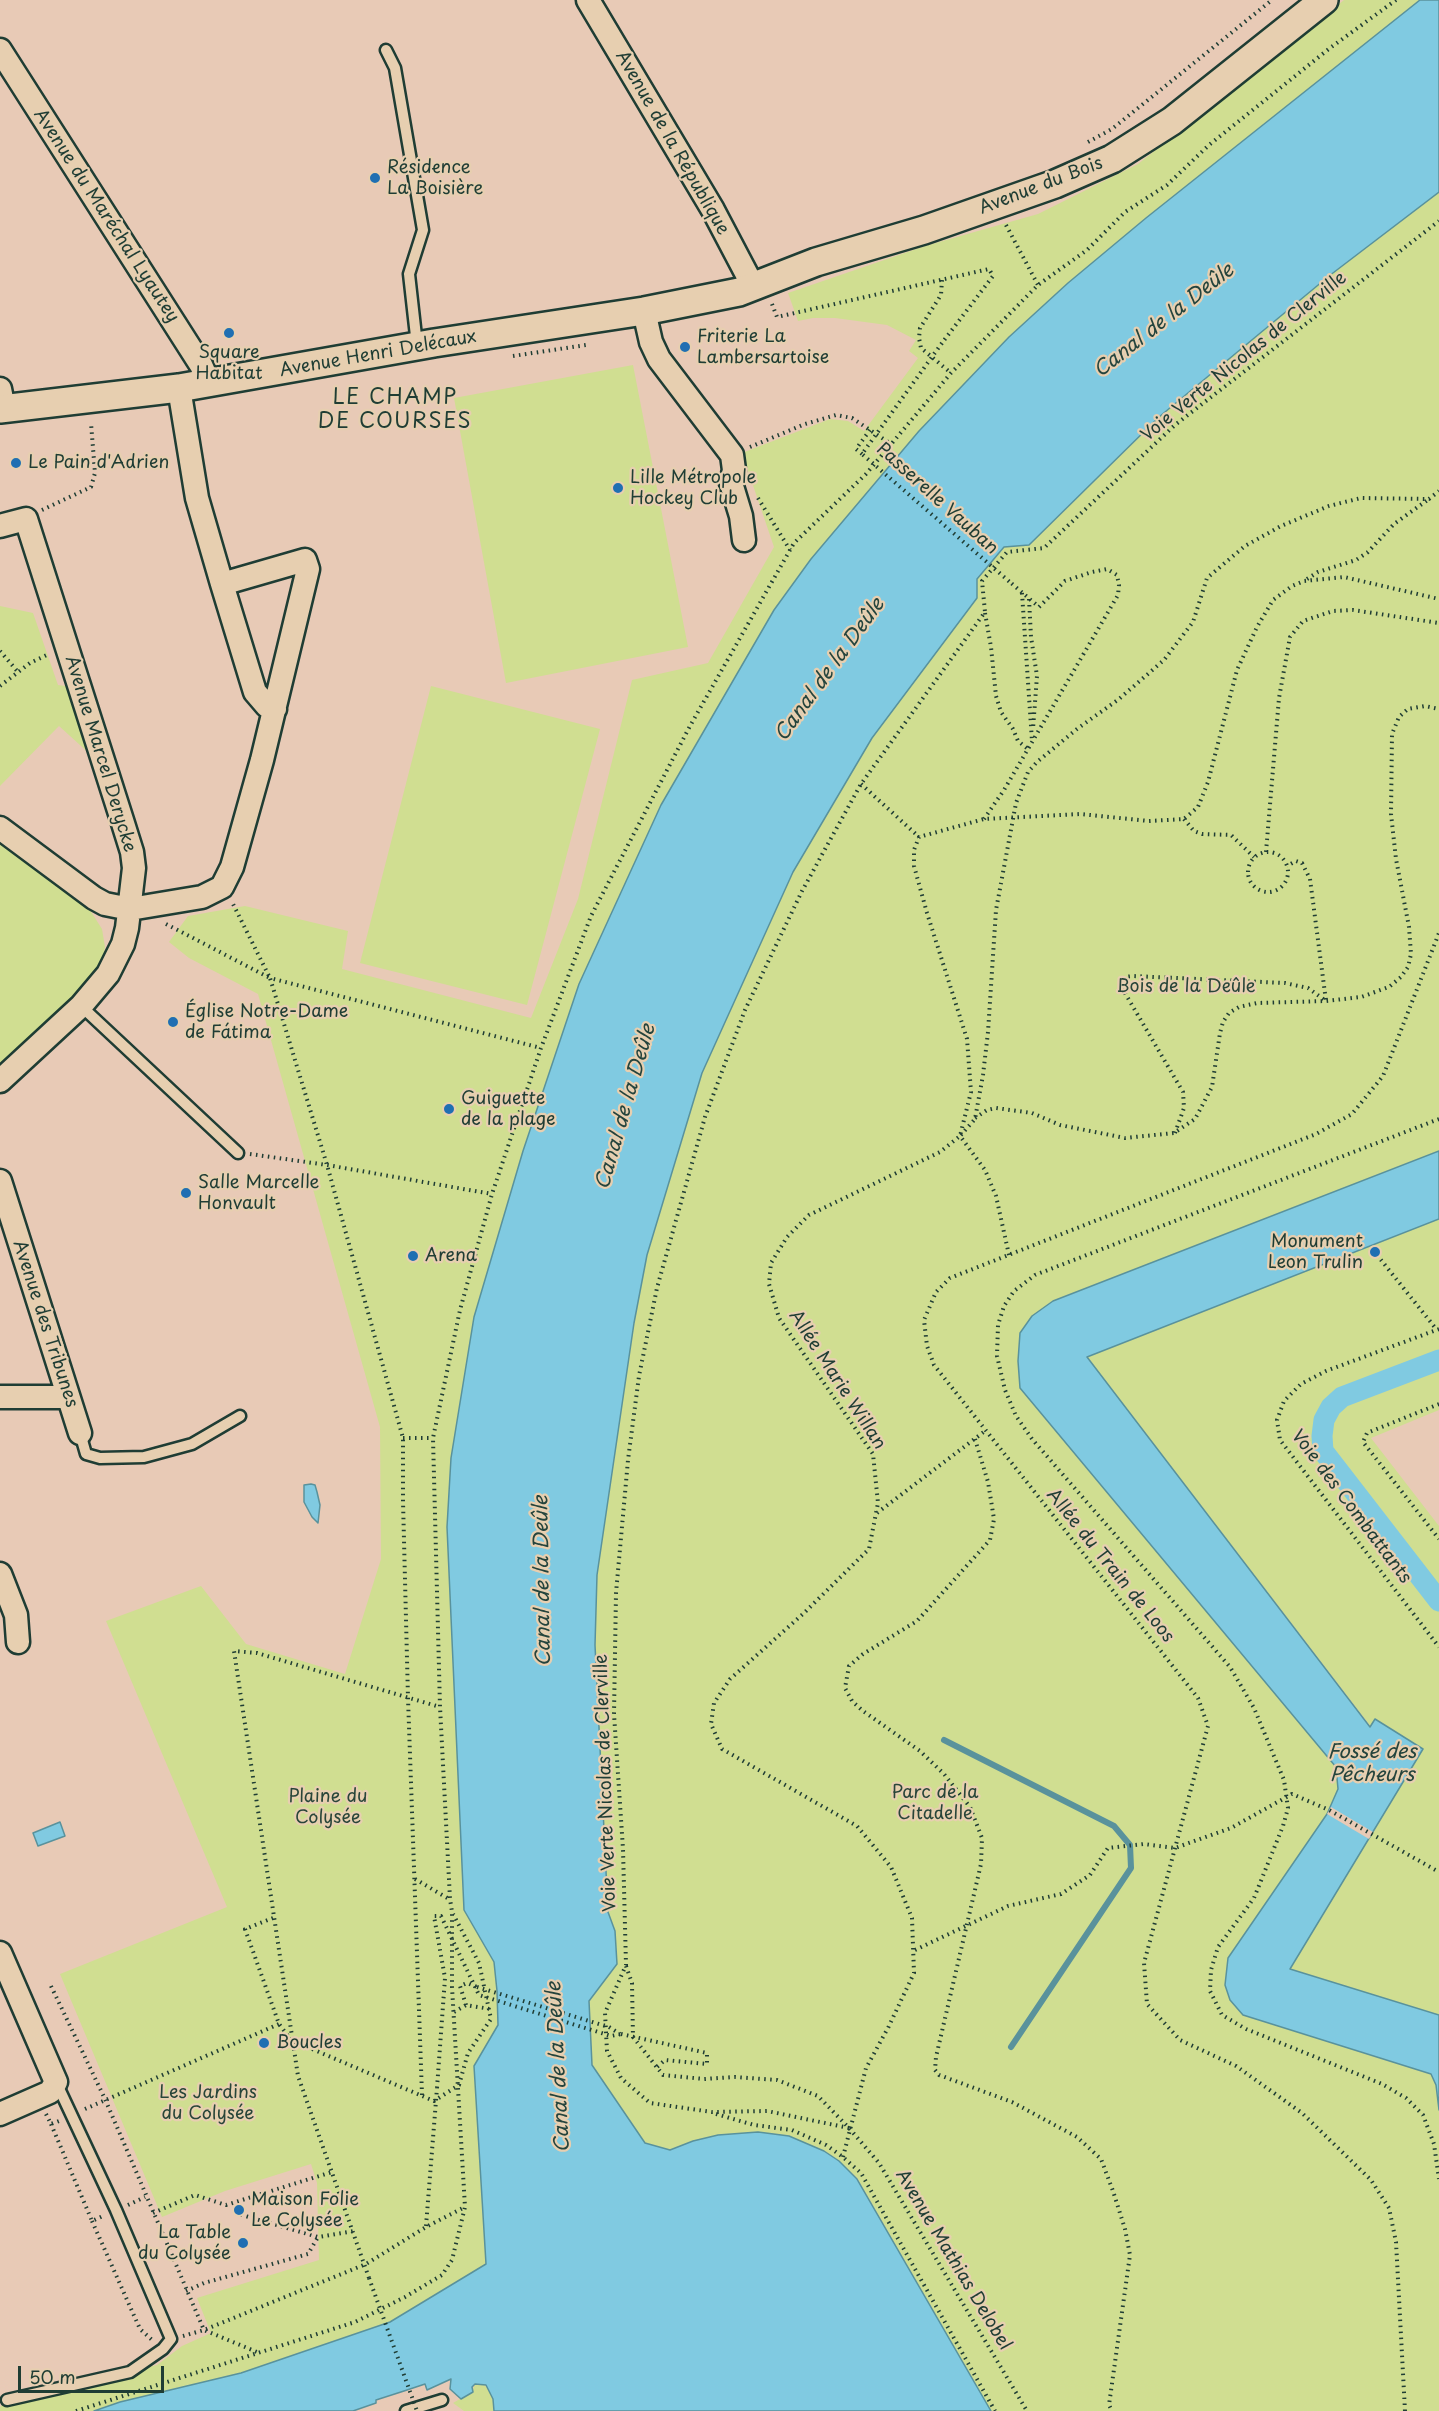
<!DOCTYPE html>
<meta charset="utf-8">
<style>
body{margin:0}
#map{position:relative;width:1439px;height:2411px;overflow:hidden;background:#e8cab6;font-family:"Playpen Sans",sans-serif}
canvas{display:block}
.scale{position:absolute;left:18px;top:2366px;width:146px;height:27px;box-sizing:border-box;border:3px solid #1f3d34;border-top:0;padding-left:8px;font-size:18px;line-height:21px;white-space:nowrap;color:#1f3d34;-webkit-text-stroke:4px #e7cfb0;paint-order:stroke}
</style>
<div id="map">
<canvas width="1439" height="2411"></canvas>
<div class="scale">50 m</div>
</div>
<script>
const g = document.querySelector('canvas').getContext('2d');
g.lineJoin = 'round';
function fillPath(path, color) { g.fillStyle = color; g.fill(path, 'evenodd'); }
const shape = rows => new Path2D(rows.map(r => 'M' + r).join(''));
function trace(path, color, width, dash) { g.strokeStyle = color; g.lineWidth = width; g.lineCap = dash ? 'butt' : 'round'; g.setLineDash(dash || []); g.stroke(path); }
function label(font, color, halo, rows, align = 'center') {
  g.font = font + ' "Playpen Sans",sans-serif'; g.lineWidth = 4.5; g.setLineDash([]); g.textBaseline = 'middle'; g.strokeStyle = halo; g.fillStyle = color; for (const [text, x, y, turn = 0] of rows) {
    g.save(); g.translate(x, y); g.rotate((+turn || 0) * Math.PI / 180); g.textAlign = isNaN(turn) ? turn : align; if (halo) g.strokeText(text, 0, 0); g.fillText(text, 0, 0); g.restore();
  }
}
fillPath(shape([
 [1344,0,1420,0,1146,218,1068,283,1009,337,919,431,811,559,774,610,661,805,609,920,523,1151,474,1317,451,1458,447,1527,464,1910,494,1962,497,1991,498,2025,474,2066,486,2264,390,2322,241,2373,120,2402,94,2411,0,2411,0,2407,7,2400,157,2365,182,2346,211,2333,197,2298,319,2260,317,2183,311,2164,225,2191,162,2217,60,1974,227,1907,106,1621,201,1586,246,1644,345,1674,381,1559,380,1427,258,994,189,958,169,942,188,916,245,906,348,931,342,969,531,1018,578,899,632,680,708,663,774,547,742,453,830,419,848,421,864,431,918,358,909,351,916,340,887,325,835,318,813,318,798,321,788,293,925,246,1038,214,1138,164],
 [1439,192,1439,1151,1053,1301,1020,1388,1336,1767,1338,1789,1243,2015,1431,2074,1436,2085,1439,2110,1439,2411,991,2411,857,2178,839,2161,824,2151,789,2136,693,2141,670,2150,645,2143,592,2065,589,2001,617,1963,615,1931,608,1912,595,1645,597,1575,634,1323,647,1255,702,1073,793,872,872,738,977,598,977,579,1004,547,1029,545,1159,417,1329,276],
 [633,365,688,647,506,683,454,398],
 [0,606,33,613,58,685,74,687,102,765,59,726,0,786],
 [431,686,600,729,527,1005,360,963],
 [0,839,90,910,102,929,105,947,102,966,95,978,0,1066],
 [1439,1219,1439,1410,1371,1438,1439,1526,1439,2015,1290,1969,1422,1749,1375,1719,1371,1727,1087,1357],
 [475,2384,483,2384,489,2389,493,2399,494,2411,464,2411,453,2403,472,2392]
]), '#d0de91');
const water = shape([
 [1420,0,1439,0,1439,192,1329,276,1159,417,1029,545,1004,547,977,579,977,598,872,738,793,872,702,1073,647,1255,634,1323,597,1575,595,1645,608,1912,615,1931,617,1964,589,2001,592,2065,645,2143,670,2150,693,2141,718,2135,758,2132,789,2136,824,2151,839,2161,857,2179,991,2411,494,2411,493,2399,486,2385,475,2384,472,2387,473,2392,461,2399,450,2389,451,2379,427,2390,425,2384,404,2391,376,2400,376,2403,353,2411,94,2411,120,2402,241,2373,390,2322,486,2264,474,2066,498,2025,497,1991,494,1962,464,1910,447,1527,451,1458,474,1317,523,1151,579,984,661,805,774,610,811,559,919,431,1009,337,1068,283,1146,218,1420,0],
 [1439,1151,1439,1219,1087,1357,1370,1727,1375,1719,1423,1749,1290,1969,1439,2015,1439,2110,1436,2085,1431,2074,1243,2015,1230,2000,1225,1985,1228,1958,1327,1814,1338,1789,1336,1767,1020,1388,1018,1361,1020,1333,1032,1316,1053,1301,1439,1151],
 [311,1484,315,1485,317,1492,320,1505,318,1523,312,1517,304,1502,304,1485,311,1484],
 [60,1822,65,1836,38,1846,33,1833,60,1822]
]);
fillPath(water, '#80cae1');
trace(water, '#59929c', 1.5);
fillPath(shape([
 [1331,1807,1373,1832,1369,1839,1327,1814]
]), '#e8cab6');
trace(shape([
 [944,1740,1114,1826,1130,1845,1131,1868,1011,2047]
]), '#59929c', 6);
trace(shape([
 [1439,1360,1342,1397,1331,1407,1324,1420,1322,1436,1323,1451,1439,1601]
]), '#80cae1', 21);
const service = shape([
 [386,50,395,68,423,230,409,274,417,345],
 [81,1006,238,1153],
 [80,1433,86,1454,100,1458,144,1457,192,1444,240,1416],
 [7,2400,130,2372,163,2349,171,2339,116,2210,56,2082],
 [406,2411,442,2400]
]);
const minor = shape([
 [588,0,713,210,754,288],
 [0,50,201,365,209,383],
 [644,311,651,342,659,359,732,455,734,470,731,483,741,516,744,540],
 [179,388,197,498,222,584,255,692,267,706,275,709],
 [0,389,4,409],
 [0,526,26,519,122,820,132,852,134,868,127,928,123,944,108,974,81,1006,0,1081],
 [0,828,94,898,105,904,130,909,202,897,222,887,232,867,262,760,308,569,305,560,222,584],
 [0,1181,80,1433],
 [0,1397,68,1397],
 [0,1574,16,1615,18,1642],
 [0,1953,56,2082,50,2092,0,2114]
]);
const tertiary = shape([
 [0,409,179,388,434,343,644,311,739,292,816,262,924,230,1055,184,1112,159,1172,121,1324,0]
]);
trace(service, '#1f3d34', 15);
trace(minor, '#1f3d34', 27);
trace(tertiary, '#1f3d34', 32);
trace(shape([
 [1088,142,1112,129,1272,0],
 [1006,225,1038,285],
 [942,280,941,295,920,328,919,338,921,348,951,373],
 [772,304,777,317,989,269,993,276,942,343],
 [513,356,586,345],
 [750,447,805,424,836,415,852,418,891,444],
 [862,454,856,449,870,430],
 [758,498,790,550],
 [42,510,91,487,95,473,91,423],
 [1307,579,1318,572,1356,560,1368,552,1394,524,1429,499],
 [1022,593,1032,741],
 [1029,599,1031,637,1037,676,1033,729],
 [985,613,991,647,996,696,1001,712,1013,729,1018,741,1028,749],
 [0,651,18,672],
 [0,686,30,663,49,654],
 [861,784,919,837],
 [984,819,1004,790,1118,595,1119,585,1117,575,1107,569,1092,572,1065,581,1039,607,1011,583],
 [1184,819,1194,831,1202,834,1231,835,1254,857],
 '1248 872a20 20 0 1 1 40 0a20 20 0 1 1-40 0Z',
 [1266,852,1279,698,1290,637,1303,621,1333,611,1353,610,1439,623],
 [166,924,270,978,232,902],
 [975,1118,987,1110,996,1108,1032,1113,1060,1125,1125,1138,1174,1133,1195,1119,1212,1087,1220,1033,1223,1022,1229,1013,1239,1007,1257,1003,1326,1001,1361,997,1389,987,1401,977,1408,967,1411,954,1409,927,1396,859,1391,814,1392,734,1399,717,1408,709,1425,706,1439,709],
 [1439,1119,1035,1275,1014,1291,1004,1306,998,1325,997,1356,1005,1390,1016,1416,1032,1439,1230,1667,1254,1708,1284,1780,1288,1808,1283,1826,1254,1898,1218,1947,1211,1970,1210,1991,1222,2015,1246,2029,1382,2084,1406,2098,1423,2115,1434,2144,1439,2179],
 [1175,1133,1184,1108,1183,1092,1122,988,1120,982,1125,977,1133,976,1285,983,1308,988,1326,1001,1310,879,1302,863,1296,861,1287,866],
 [250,1154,327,1165,492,1194],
 [1009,1255,996,1196,985,1170,960,1136,975,1119,983,1075,988,1032,996,910,1016,803,1028,772,1037,762,1077,729,1119,699,1164,660,1193,622,1207,578,1245,546,1281,526,1329,506,1361,498,1429,499,1439,491],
 [1377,1255,1437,1330],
 [1439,1329,1326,1371,1301,1384,1284,1401,1277,1420,1280,1440,1439,1647],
 [1439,1404,1367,1433,1363,1442,1439,1539],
 [403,1438,433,1438],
 [975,1439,988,1482,994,1519,990,1540,917,1621,863,1654,849,1666,845,1688,852,1701,863,1711,920,1751,944,1774,970,1807,982,1838,981,1864,936,2057,935,2070,939,2075,1012,2102,1077,2137,1101,2159,1113,2191,1125,2229,1130,2255,1109,2405,1112,2411],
 [877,1513,985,1431],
 [415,1879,449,1899],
 [273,1918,245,1929,279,2024,291,2040,434,2101,459,2085,468,2053,491,2019,479,1963,453,1914],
 [915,1950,1008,1906,1061,1894,1090,1875,1108,1848,1144,1844,1175,1848,1231,1828,1292,1794,1329,1810,1439,1872],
 [626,1966,632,1983,633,2037,663,2075,704,2079,735,2077,777,2080,818,2096,849,2128,879,2163,1027,2411],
 [51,1986,105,2099,204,2330,257,2352],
 [466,2005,460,1986,467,1983,477,1987],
 [454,2012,466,2005,490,2009],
 [621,2034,707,2053,707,2064,665,2060,657,2067],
 [422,2095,408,1698,403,1501,403,1438,327,1165,270,978,541,1048],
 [85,2109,279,2024],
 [46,2114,51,2124,59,2121],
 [716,2114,754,2125,792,2130,826,2145,843,2157,861,2173,995,2411],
 [51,2124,92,2221,105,2215],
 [849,2128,767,2111,712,2112,650,2103,621,2078,607,2051,605,2013,626,1965,623,1849,614,1714,616,1593,628,1460,639,1376,657,1288,705,1117,745,1010,802,891,861,784,985,612,982,581,1007,552,1044,548,1175,425,1439,221],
 [843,2157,866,2068,888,2028,914,1973,912,1918,891,1867,857,1826,722,1749,711,1724,714,1703,730,1679,803,1614,869,1549,878,1503,873,1454,779,1318,769,1284,771,1263,787,1237,809,1215,940,1152,960,1136,971,1092,967,1039,927,913,914,866,914,850,919,837,984,819,1080,814,1149,821,1184,819,1198,807,1208,782,1237,670,1257,627,1273,600,1292,586,1304,581,1344,577,1439,599],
 [128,2205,145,2197],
 [153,2213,195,2195,226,2205,332,2172],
 [235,2213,318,2237,354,2231],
 [92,2221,140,2329,152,2340],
 [426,2226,437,2088],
 [369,2278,298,2076,234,1651,257,1653,440,1707],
 [186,2291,204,2283,308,2254,318,2237],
 [183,2336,204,2330,366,2264,426,2227,465,2207],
 [76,2411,355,2322,405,2297,442,2275,452,2260,465,2207,452,1987,452,1912,450,1899,440,1707,433,1438,460,1310,492,1194,541,1048,591,916,690,726,794,543,866,474,951,373,1038,285,1087,250,1125,212,1167,185,1209,145,1330,48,1396,0],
 [1405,2411,1396,2242,1389,2208,1371,2180,1302,2113,1236,2066,1180,2040,1147,2004,1144,1963,1208,1726,1198,1698,934,1365,927,1346,924,1320,936,1292,950,1278,1316,1134,1352,1114,1383,1076,1439,933]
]), '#1f3d34', 4, [1.5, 4.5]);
trace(service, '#e7cfb0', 10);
trace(minor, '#e7cfb0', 22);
trace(tertiary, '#e7cfb0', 27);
trace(shape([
 [942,343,862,454,1011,583],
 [477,1987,609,2027,620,2034],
 [437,2088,445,1978,434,1916,441,1916,479,1995,611,2036,621,2034],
 [369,2278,417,2411]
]), '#1f3d34', 4, [1.5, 4.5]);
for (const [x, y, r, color] of [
 [375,178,6,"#1f6fb2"],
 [229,333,6,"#1f6fb2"],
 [685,347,6,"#1f6fb2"],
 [16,463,6,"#1f6fb2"],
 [618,488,6,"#1f6fb2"],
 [173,1022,6,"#1f6fb2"],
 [449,1109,6,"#1f6fb2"],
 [186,1193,6,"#1f6fb2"],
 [1375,1252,6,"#1f6fb2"],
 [413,1256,6,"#1f6fb2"],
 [264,2043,6,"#1f6fb2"],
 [239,2210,6,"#1f6fb2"],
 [243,2243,6,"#1f6fb2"]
]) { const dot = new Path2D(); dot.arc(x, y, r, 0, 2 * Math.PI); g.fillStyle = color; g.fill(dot); trace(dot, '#e7cfb0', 2); }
label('18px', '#1f3d34', '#e7cfb0', [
 ["Avenue de la République",672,143,60],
 ["Avenue du Bois",1041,186,-21],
 ["Avenue du Maréchal Lyautey",106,216,57],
 ["Avenue Henri Delécaux",378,354,-10],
 ["Voie Verte Nicolas de Clerville",1244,357,-39],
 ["Passerelle Vauban",937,499,42],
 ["Avenue Marcel Derycke",100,754,73],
 ["Avenue des Tribunes",45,1324,72],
 ["Allée Marie Willan",837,1380,57],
 ["Voie des Combattants",1351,1507,53],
 ["Allée du Train de Loos",1110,1566,51],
 ["Voie Verte Nicolas de Clerville",606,1783,-92],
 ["Avenue Mathias Delobel",953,2260,59]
]);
label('18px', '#1f3d34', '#e7cfb0', [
 ["Résidence",387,168],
 ["La Boisière",387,189],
 ["Friterie La",697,337],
 ["Lambersartoise",697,358],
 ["Square",229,353,"center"],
 ["Habitat",229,374,"center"],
 ["Le Pain d'Adrien",28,463],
 ["Lille Métropole",630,478],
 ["Hockey Club",630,499],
 ["Église Notre-Dame",185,1012],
 ["de Fátima",185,1033],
 ["Guiguette",461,1099],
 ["de la plage",461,1120],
 ["Salle Marcelle",198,1183],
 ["Honvault",198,1204],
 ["Monument",1363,1242,"right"],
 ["Leon Trulin",1363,1263,"right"],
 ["Arena",425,1256],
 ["Boucles",276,2043],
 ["Maison Folie",251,2200],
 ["Le Colysée",251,2221],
 ["La Table",231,2233,"right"],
 ["du Colysée",231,2254,"right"]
], 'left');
label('18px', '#284539', '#e7cfb0', [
 ["Bois de la Deûle",1186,987],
 ["Parc de la",935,1793],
 ["Citadelle",935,1814],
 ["Plaine du",328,1797],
 ["Colysée",328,1818],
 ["Les Jardins",208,2093],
 ["du Colysée",208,2114]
]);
label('italic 20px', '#24443d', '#e7cfb0', [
 ["Canal de la Deûle",1164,321,-38],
 ["Canal de la Deûle",830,670,-54],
 ["Canal de la Deûle",626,1107,-74],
 ["Canal de la Deûle",543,1581,-91],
 ["Fossé des",1372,1752],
 ["Pêcheurs",1372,1775],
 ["Canal de la Deûle",559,2067,-93]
]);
g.letterSpacing = '1.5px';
label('21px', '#1f3d34', '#e7cfb0', [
 ["LE CHAMP",395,398],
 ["DE COURSES",395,422]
]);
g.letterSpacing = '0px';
</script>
